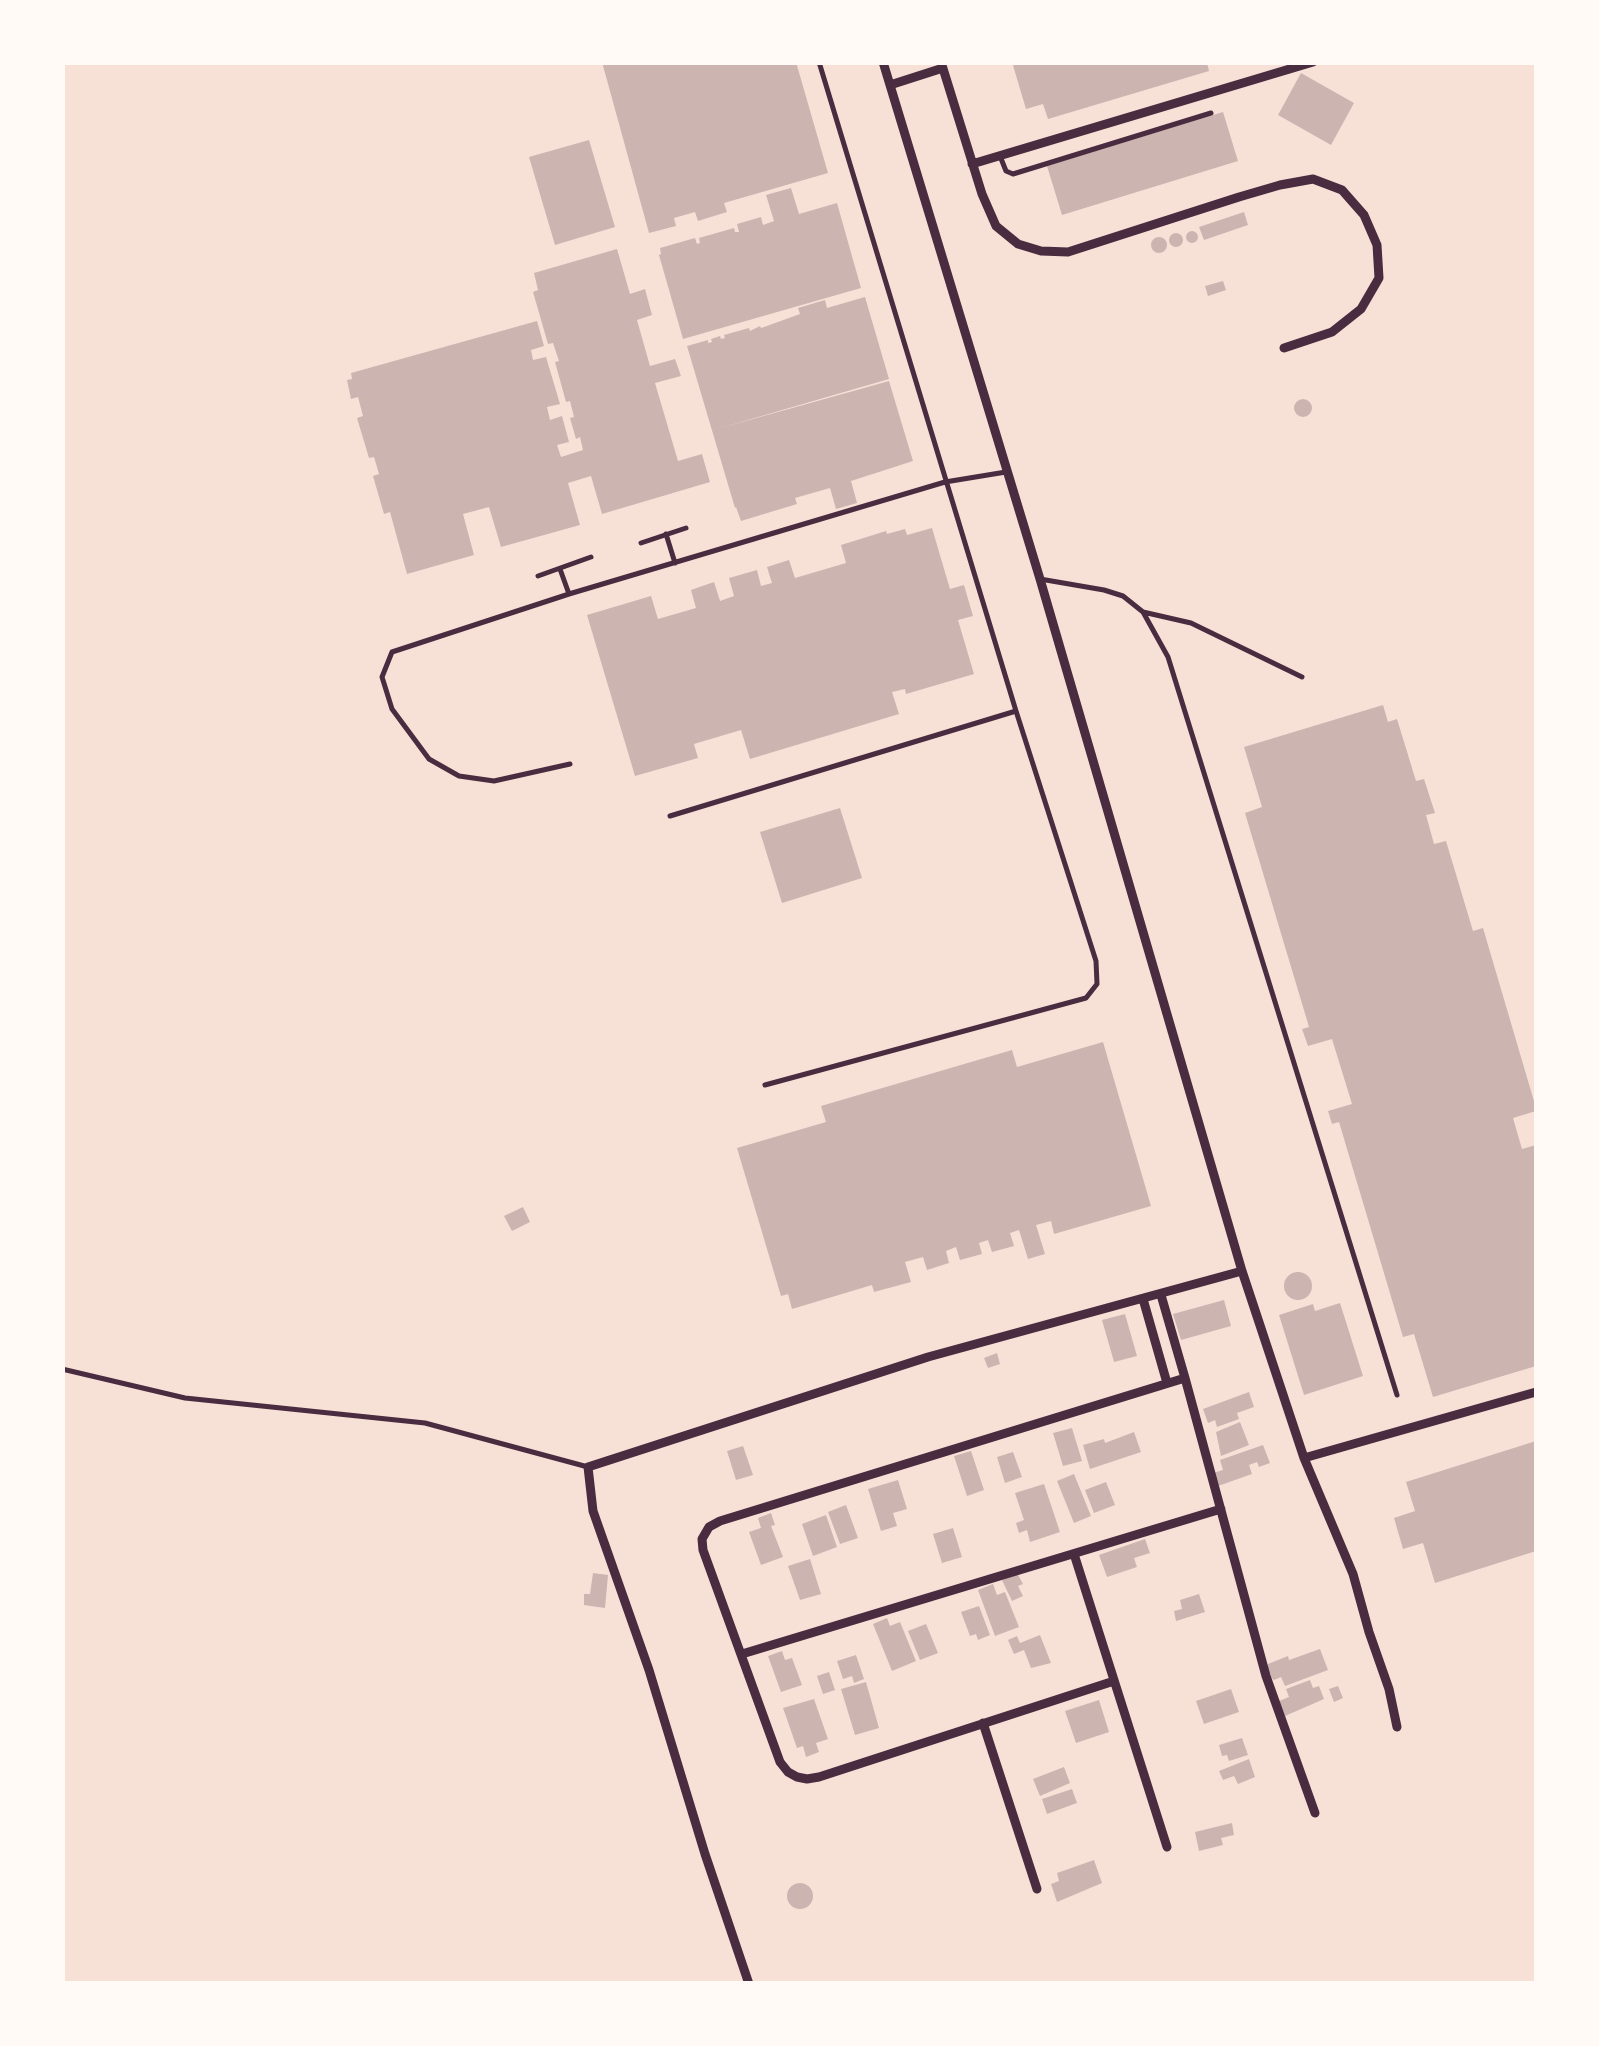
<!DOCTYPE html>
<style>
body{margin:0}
#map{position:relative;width:1599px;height:2046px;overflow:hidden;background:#f7e1d7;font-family:"PT Serif",serif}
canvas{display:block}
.frame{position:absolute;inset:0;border:65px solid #fffaf5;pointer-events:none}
</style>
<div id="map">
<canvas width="1599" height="2046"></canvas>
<div class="frame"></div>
</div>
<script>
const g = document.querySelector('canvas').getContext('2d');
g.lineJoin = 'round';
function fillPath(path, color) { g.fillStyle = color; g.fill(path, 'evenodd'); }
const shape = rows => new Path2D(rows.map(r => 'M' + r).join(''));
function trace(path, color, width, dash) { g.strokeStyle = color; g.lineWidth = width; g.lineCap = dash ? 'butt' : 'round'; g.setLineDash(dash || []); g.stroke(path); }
fillPath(shape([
 [602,62,796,62,828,173,724,203,727,212,698,221,695,212,674,218,676,226,649,233],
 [1012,62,1207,62,1209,71,1048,119,1043,104,1026,109],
 [1301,73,1354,103,1331,145,1278,115],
 [1223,112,1238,161,1062,215,1047,166],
 [589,140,615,227,555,245,529,157],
 [791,188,799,214,837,203,861,288,683,339,659,255,661,254,660,248,695,238,697,244,700,243,699,238,734,228,735,232,739,232,737,224,761,217,763,225,774,221,766,195],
 [1244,212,1248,225,1204,240,1199,227],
 '1186 237a6 6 0 1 1 12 0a6 6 0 1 1-12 0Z',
 '1169 240a7 7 0 1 1 14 0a7 7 0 1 1-14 0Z',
 '1151 245a8 8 0 1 1 16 0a8 8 0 1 1-16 0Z',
 [617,249,630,294,645,289,652,315,637,320,650,366,675,359,681,376,655,383,678,461,702,454,710,482,602,514,591,476,568,483,580,525,501,547,489,507,463,514,474,555,407,574,390,512,384,514,373,476,379,474,374,457,369,458,357,418,363,416,358,397,351,399,347,380,352,379,351,373,537,321,544,346,531,350,533,360,546,357,560,404,547,407,550,420,562,416,569,442,557,445,561,457,583,450,580,437,576,439,570,418,574,417,570,401,566,402,555,362,559,361,553,343,548,344,533,292,538,290,534,273],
 [1223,281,1226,290,1208,296,1205,286],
 [865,297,889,379,717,429,889,381,913,461,851,481,857,503,836,509,830,488,795,498,797,504,741,521,736,507,735,508,687,346,708,340,708,343,712,342,711,339,720,336,721,339,725,338,724,335,749,328,750,331,760,326,761,328,764,327,800,314,798,308,825,300,827,308],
 '1294 408a9 9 0 1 1 18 0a9 9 0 1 1-18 0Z',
 [932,528,950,589,964,585,973,616,958,620,974,674,906,694,905,689,892,692,899,714,750,759,741,730,694,744,698,758,635,776,587,615,651,596,658,619,696,608,691,590,714,582,720,601,734,596,729,578,757,570,761,586,772,583,767,567,789,560,795,578,846,563,841,545,886,531,887,534,905,529,907,535],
 [1383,705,1388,722,1397,719,1416,781,1424,779,1435,813,1426,815,1434,844,1446,841,1473,931,1483,928,1536,1108,1536,1111,1513,1118,1522,1149,1536,1145,1536,1366,1433,1397,1414,1334,1403,1337,1339,1122,1332,1124,1328,1111,1352,1104,1332,1039,1308,1046,1302,1029,1309,1027,1245,813,1262,807,1244,747],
 [840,808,862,878,782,903,760,832],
 [1103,1042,1151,1206,1054,1234,1051,1221,1036,1225,1045,1254,1028,1259,1019,1230,1010,1233,1014,1246,992,1252,988,1240,979,1243,982,1254,960,1260,956,1247,946,1251,949,1263,927,1270,923,1257,905,1262,911,1282,874,1292,872,1285,792,1309,788,1294,781,1296,737,1148,826,1122,821,1106,1012,1050,1017,1067],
 [523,1207,530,1222,512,1231,504,1216],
 '1284 1286a14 14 0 1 1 28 0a14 14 0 1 1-28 0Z',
 [1224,1300,1231,1326,1181,1340,1173,1314],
 [1340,1303,1363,1376,1304,1395,1279,1315,1313,1304,1315,1311],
 [1125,1314,1137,1356,1114,1362,1102,1320],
 [997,1353,1000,1364,988,1368,984,1358],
 [1249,1392,1254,1407,1237,1413,1239,1419,1217,1427,1215,1420,1208,1423,1203,1409],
 [1240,1422,1249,1445,1221,1456,1216,1432],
 [1072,1428,1082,1461,1063,1466,1053,1433],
 [1134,1432,1141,1452,1090,1469,1083,1445,1104,1439,1105,1443],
 [1536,1441,1536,1551,1435,1583,1423,1543,1403,1549,1394,1518,1415,1511,1406,1482],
 [1263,1445,1270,1463,1259,1467,1257,1462,1249,1465,1252,1474,1218,1486,1213,1473,1223,1470,1220,1460],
 [743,1446,753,1475,736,1480,727,1451],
 [971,1451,984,1490,967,1496,954,1456],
 [1013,1452,1022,1477,1005,1483,997,1457],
 [1074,1474,1091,1516,1074,1523,1057,1481],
 [898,1480,907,1509,893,1513,897,1526,881,1531,868,1489],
 [1106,1482,1115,1505,1094,1513,1085,1490],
 [1044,1484,1060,1532,1030,1542,1027,1530,1019,1533,1016,1523,1024,1520,1015,1493],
 [846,1505,858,1538,840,1544,828,1512],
 [771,1513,775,1525,771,1526,783,1557,761,1565,749,1532,761,1528,758,1518],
 [826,1515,837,1547,813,1556,802,1524],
 [953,1528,962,1557,942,1563,933,1534],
 [1145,1539,1150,1553,1134,1558,1137,1567,1107,1577,1099,1555],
 [810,1559,821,1594,800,1600,788,1566],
 [593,1573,608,1575,605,1608,584,1605,584,1594,590,1594],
 [1017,1573,1023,1584,1018,1586,1023,1596,1012,1601,1002,1580],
 [993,1584,997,1595,1005,1592,1019,1627,995,1636,978,1590],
 [1199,1594,1205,1612,1176,1621,1174,1611,1182,1609,1180,1600],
 [979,1606,990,1635,978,1640,976,1634,970,1636,961,1612],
 [887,1618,890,1626,900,1622,916,1661,892,1671,873,1624],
 [926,1624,938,1653,920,1660,908,1631],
 [1040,1635,1051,1663,1031,1668,1024,1650,1014,1654,1008,1640,1017,1636,1020,1643],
 [1320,1649,1328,1670,1285,1686,1281,1677,1274,1680,1267,1675,1268,1664,1288,1656,1289,1660],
 [782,1651,785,1660,792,1658,802,1685,781,1692,768,1656],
 [856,1655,864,1679,854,1683,852,1676,843,1679,837,1661],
 [829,1672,835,1690,823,1694,817,1676],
 [1310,1680,1313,1688,1319,1686,1324,1699,1285,1716,1279,1701,1289,1697,1286,1689],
 [866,1682,879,1728,855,1735,841,1689],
 [1338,1686,1343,1698,1334,1702,1329,1689],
 [1231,1689,1239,1712,1204,1724,1196,1701],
 [814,1699,828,1739,816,1743,819,1752,806,1757,803,1746,797,1748,783,1708],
 [1099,1700,1109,1732,1076,1743,1065,1711],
 [1242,1738,1248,1755,1229,1761,1227,1755,1222,1756,1219,1745],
 [1249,1759,1255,1777,1238,1784,1234,1776,1223,1780,1219,1771],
 [1064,1767,1070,1783,1040,1796,1033,1779],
 [1072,1789,1077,1803,1047,1814,1042,1799],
 [1232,1823,1234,1835,1221,1838,1223,1845,1199,1851,1195,1832],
 [1094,1860,1102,1883,1057,1902,1051,1884,1059,1881,1057,1873],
 '787 1896a13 13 0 1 1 26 0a13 13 0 1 1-26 0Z'
]), '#ccb4b1');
trace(shape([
 [1000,156,1006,171,1013,174,1211,113],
 [666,534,675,563],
 [641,543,686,528],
 [560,569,569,594],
 [538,576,591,557],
 [1040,579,1104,590,1123,596,1143,612,1168,657,1397,1395],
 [1143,612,1191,623,1302,677],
 [570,764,494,781,459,776,429,759,392,709,382,677,392,652,569,594,945,482,1006,472],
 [670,816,1016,711],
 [765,1085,1086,998,1097,984,1096,961,1016,711,819,62],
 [62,1369,185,1398,425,1423,588,1467]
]), '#4a2c40', 5);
trace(shape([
 [883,62,1040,579,1242,1271,1304,1458,1353,1574,1369,1632,1389,1689,1397,1727],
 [941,62,982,194,996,226,1018,244,1041,251,1068,252,1239,197,1280,185,1313,179,1342,190,1364,215,1377,245,1379,278,1361,309,1332,332,1284,348],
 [890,85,943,68],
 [972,164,1313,62],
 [1161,1295,1185,1378],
 [1143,1299,1167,1383],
 [1304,1458,1536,1392],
 [1074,1554,1167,1847],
 [742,1654,1221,1509],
 [1114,1681,819,1777,807,1779,797,1777,788,1772,780,1762,703,1550,702,1539,709,1527,720,1521,1185,1378,1266,1676,1315,1813],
 [983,1723,1037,1889],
 [749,1984,705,1854,649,1670,593,1511,588,1467,928,1357,1242,1271]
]), '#4a2c40', 9);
</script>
